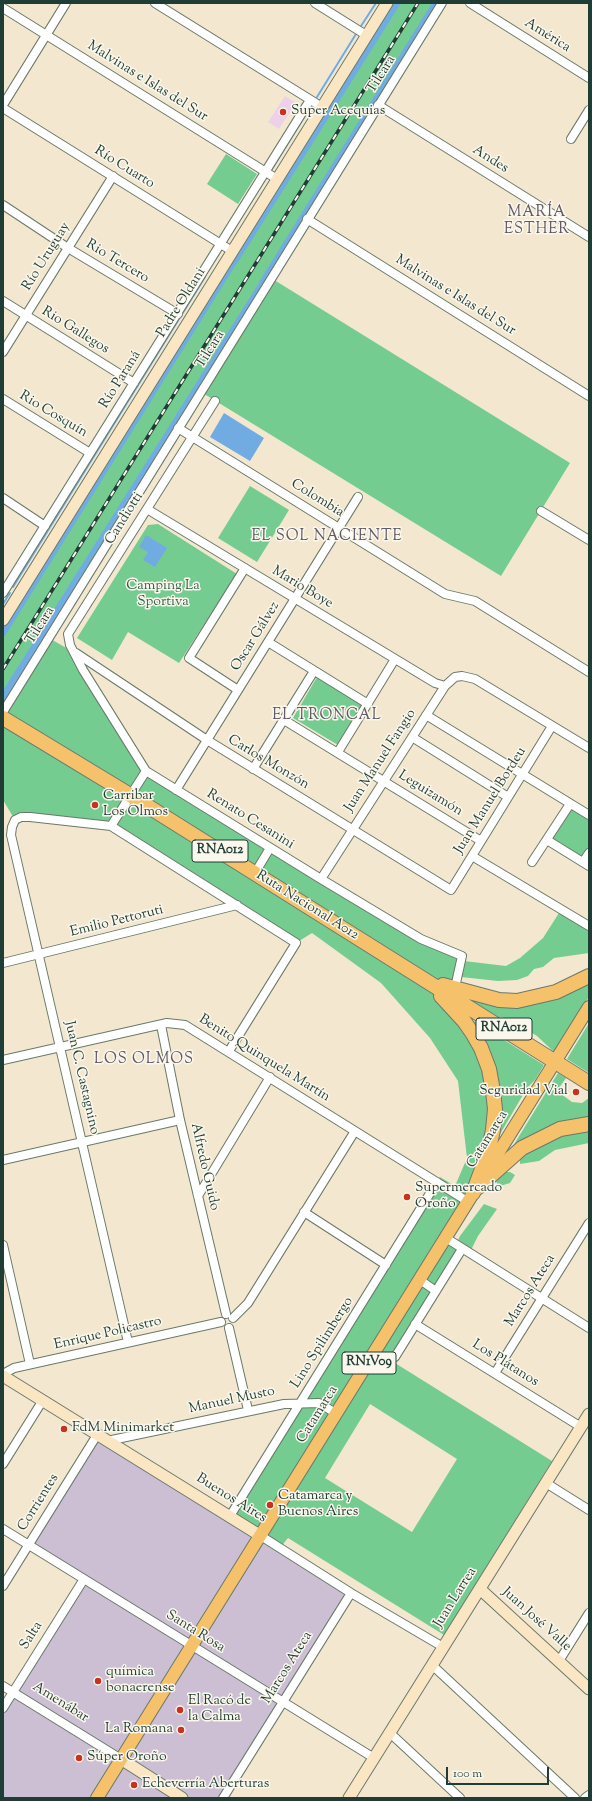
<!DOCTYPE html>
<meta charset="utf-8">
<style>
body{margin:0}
#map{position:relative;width:592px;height:1801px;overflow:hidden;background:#f3e8cf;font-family:"Sorts Mill Goudy",serif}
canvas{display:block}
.frame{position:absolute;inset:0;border:4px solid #1f3d34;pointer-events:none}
.scale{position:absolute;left:446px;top:1767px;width:103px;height:18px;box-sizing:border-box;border:2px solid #1f3d34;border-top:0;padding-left:5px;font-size:12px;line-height:14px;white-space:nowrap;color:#1f3d34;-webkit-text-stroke:3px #fbf7ec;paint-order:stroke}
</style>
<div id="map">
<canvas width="592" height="1801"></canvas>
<div class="frame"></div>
<div class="scale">100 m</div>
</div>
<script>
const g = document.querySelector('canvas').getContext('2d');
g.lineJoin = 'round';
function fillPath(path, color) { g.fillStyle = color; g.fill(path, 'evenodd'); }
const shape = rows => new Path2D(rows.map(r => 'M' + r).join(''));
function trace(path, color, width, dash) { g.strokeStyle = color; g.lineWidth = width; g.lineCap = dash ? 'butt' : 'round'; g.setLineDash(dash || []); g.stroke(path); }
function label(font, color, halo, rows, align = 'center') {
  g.font = font + ' "Sorts Mill Goudy",serif'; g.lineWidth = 3; g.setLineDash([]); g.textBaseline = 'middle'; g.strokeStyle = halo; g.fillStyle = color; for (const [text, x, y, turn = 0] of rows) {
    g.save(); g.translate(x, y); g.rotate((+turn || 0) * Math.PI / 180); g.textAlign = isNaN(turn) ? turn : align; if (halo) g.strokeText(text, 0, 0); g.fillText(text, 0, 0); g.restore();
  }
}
fillPath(shape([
 [285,96,296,103,279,129,268,122]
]), '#edd1e9');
fillPath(shape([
 [97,1435,351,1593,223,1798,3,1798,3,1708,84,1579,29,1545]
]), '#ccbfd4');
fillPath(shape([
 [387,3,442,3,271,278,570,463,501,576,201,392,49,638,75,653,146,771,421,939,462,956,454,989,489,1069,488,1153,446,1238,462,1249,395,1357,395,1363,552,1461,444,1635,288,1538,280,1548,230,1516,440,1177,455,1186,467,1158,458,1081,430,1038,381,983,312,933,296,943,111,826,30,817,15,820,3,800,3,605,9,610],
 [370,1404,457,1459,412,1532,325,1478],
 [226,154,257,174,238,204,207,184],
 [250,486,289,510,257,562,218,538],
 [158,524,237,574,179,663,128,632,112,660,77,638,148,525],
 [317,677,362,705,338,745,293,718],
 [572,808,589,819,589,847,582,858,552,839],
 [559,913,589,930,589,953,554,958,543,967,534,969,528,976,517,980,498,981,461,977,464,961,506,966,520,958,543,938],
 [589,980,589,997,554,1052,537,1036,524,1028,505,1018,498,1017,474,1002,477,1000,503,1003],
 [469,1018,544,1065,535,1080,527,1088,496,1141,497,1121],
 [589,1023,589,1073,567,1059],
 [558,1073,566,1078,557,1091,572,1102,582,1103,589,1098,589,1121,508,1154],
 [589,1127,589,1143,555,1150,539,1161,520,1164,520,1159,527,1153,556,1137],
 [505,1172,510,1172,515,1175,510,1183,500,1186,497,1184,496,1180],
 [484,1204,497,1209,478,1236,471,1250,460,1244,458,1240,460,1236]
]), '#75cc91');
fillPath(shape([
 [224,413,264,438,250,461,210,437],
 [146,535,167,548,155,567,143,560,148,552,139,547]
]), '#70ace1');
trace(shape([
 [361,26,376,3],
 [317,97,356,34],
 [272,169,311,106],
 [13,587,205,277],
 [3,604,10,593]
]), '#70ace1', 2);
trace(shape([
 [234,262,397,3],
 [263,282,436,3],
 [3,633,231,266],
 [3,697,261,286]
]), '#70ace1', 7);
const street = shape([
 [155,3,322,107],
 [315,3,366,35],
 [470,3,589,78],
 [3,8,277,179],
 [3,105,66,3],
 [378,105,589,237],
 [3,108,232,251],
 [571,139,589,110],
 [3,205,68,248,178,314],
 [307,219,589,396],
 [3,301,134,383],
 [3,352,113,176],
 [3,399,90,453],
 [215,401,68,634,70,645,83,670,146,771,321,879,421,939,462,956,454,992],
 [178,428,445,594,475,601,589,672],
 [3,498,45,526],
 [147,509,435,683,445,686],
 [541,511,589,540],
 [3,593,310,100],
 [268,642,368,704],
 [76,653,207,740,451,890,552,726],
 [238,690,189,658,245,568],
 [3,712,442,3],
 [426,715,589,815],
 [284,720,481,841],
 [412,737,508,797],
 [338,752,395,659],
 [253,769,314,671],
 [176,790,358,497],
 [111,826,146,771],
 [547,840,589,866],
 [472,856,589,926],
 [532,862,570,804],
 [583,862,589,853],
 [255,873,270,848],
 [321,879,445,686,455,677,462,676,475,679,589,748],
 [3,963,237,905],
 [161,1025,180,1120,226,1314],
 [3,1060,167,1023,185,1025,467,1201],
 [3,1160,180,1120],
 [198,1196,270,1077],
 [304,1212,386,1265],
 [446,1238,589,1328],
 [3,1245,30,1364],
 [420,1280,436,1291],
 [233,1318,248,1303,355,1131],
 [415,1324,581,1427],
 [229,1328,248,1410],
 [128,1342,11,835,12,827,15,820,21,817,30,817,111,826,296,943,229,1051],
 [395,1357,462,1249],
 [495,1373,589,1223],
 [3,1374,14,1368,221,1322],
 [107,1441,284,1404,319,1403,337,1414],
 [3,1464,43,1400],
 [546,1483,589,1510],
 [230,1516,437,1182],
 [3,1529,374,1758],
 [261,1536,351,1593,443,1647],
 [3,1586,97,1435],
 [559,1661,589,1613],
 [432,1665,575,1798],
 [3,1686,121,1759],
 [3,1708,84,1579],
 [390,1733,460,1798],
 [223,1798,351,1593],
 [585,1798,589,1795]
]);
const secondary = shape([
 [3,620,387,3],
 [3,1376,261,1536],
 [480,1589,589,1689],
 [121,1759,182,1798],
 [349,1798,589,1414]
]);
const primary = shape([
 [97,1798,589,1007]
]);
const highway = shape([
 [3,718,130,795,589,1083],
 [443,985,499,1000,517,1001,556,992,589,976],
 [441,996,464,1021,473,1034,481,1048,489,1069,493,1091,495,1109,493,1130,488,1153,473,1193],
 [477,1188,522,1148,560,1129,589,1124]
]);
trace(street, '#69796a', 10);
trace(secondary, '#69796a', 13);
trace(primary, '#69796a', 14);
trace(highway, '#69796a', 16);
trace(street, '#fff', 8);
trace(secondary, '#fbe6c4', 11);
trace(primary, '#f6c16b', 12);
trace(highway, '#f6c16b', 14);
const rail = shape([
 [3,669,418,3]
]);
trace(rail, '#1f3d34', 3.5);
trace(rail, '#fbf7ec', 2, [6]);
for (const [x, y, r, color] of [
 [283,112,4,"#c8321e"],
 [95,805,4,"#c8321e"],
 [576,1092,4,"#c8321e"],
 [407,1197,4,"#c8321e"],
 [64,1429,4,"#c8321e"],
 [270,1505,4,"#c8321e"],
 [98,1681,4,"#c8321e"],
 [180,1710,4,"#c8321e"],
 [181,1730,4,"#c8321e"],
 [79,1758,4,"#c8321e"],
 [134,1785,4,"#c8321e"]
]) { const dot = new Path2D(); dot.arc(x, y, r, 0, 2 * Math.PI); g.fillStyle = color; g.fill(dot); trace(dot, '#fbf7ec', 1.5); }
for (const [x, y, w] of [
 [220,851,56],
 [504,1029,56],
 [369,1363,54]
]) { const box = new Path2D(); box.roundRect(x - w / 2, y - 11, w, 22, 3); g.fillStyle = '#fbf7ec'; g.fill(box); trace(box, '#1f3d34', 1); }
label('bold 13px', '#1f3d34', null, [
 ["RNA012",220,851],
 ["RNA012",504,1029],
 ["RN1V09",369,1363]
]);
label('14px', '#1f3d34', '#fbf7ec', [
 ["América",547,36,32],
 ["Tilcara",382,75,-58],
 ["Malvinas e Islas del Sur",147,82,32],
 ["Andes",490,160,32],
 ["Río Cuarto",124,168,32],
 ["Río Uruguay",47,257,-58],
 ["Rio Tercero",117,262,31],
 ["Malvinas e Islas del Sur",455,296,32],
 ["Padre Oldani",182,303,-58],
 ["Rio Gallegos",75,331,32],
 ["Tilcara",211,350,-58],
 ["Río Paraná",121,380,-58],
 ["Rio Cosquín",53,415,31],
 ["Colombia",317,499,32],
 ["Candiotti",125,519,-58],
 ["Mario Boye",302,588,31],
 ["Tilcara",41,626,-58],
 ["Oscar Gálvez",256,637,-58],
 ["Juan Manuel Fangio",381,761,-57],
 ["Carlos Monzón",268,763,31],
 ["Leguizamón",430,794,32],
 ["Juan Manuel Bordeu",491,801,-58],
 ["Renato Cesanini",250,820,32],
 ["Ruta Nacional A012",307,906,32],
 ["Emilio Pettoruti",117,922,-14],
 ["Benito Quinquela Martín",264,1059,32],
 ["Juan C. Castagnino",81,1078,77],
 ["Catamarca",488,1140,-58],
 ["Alfredo Guido",204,1167,77],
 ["Marcos Ateca",531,1291,-58],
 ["Enrique Policastro",108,1334,-13],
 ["Lino Spilimbergo",323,1343,-58],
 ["Los Plátanos",505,1364,32],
 ["Manuel Musto",232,1401,-12],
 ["Catamarca",318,1415,-58],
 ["Buenos Aires",231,1499,32],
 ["Corrientes",39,1503,-58],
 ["Juan Larrea",456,1598,-58],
 ["Juan José Valle",536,1620,42],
 ["Santa Rosa",195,1632,32],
 ["Salta",32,1636,-58],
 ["Marcos Ateca",288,1668,-58],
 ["Amenábar",60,1703,32]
]);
label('14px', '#1f3d34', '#fbf7ec', [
 ["Super Acequias",291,112],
 ["Carribar",103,797],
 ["Los Olmos",103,813],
 ["Seguridad Vial",568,1092,"right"],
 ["Supermercado",415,1189],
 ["Oroño",415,1205],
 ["FdM Minimarket",72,1429],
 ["Catamarca y",278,1497],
 ["Buenos Aires",278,1513],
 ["química",106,1673],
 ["bonaerense",106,1689],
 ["El Racó de",188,1702],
 ["la Calma",188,1718],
 ["La Romana",173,1730,"right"],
 ["Súper Oroño",87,1758],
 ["Echeverría Aberturas",142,1785]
], 'left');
label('14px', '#34614b', '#fbf7ec', [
 ["Camping La",163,587],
 ["Sportiva",163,603]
]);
g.letterSpacing = '1px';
label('15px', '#5f5a66', '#fbf7ec', [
 ["MARÍA",537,213],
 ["ESTHER",537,230],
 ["EL SOL NACIENTE",327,537],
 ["EL TRONCAL",327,716],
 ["LOS OLMOS",144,1060]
]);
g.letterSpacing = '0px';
</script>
